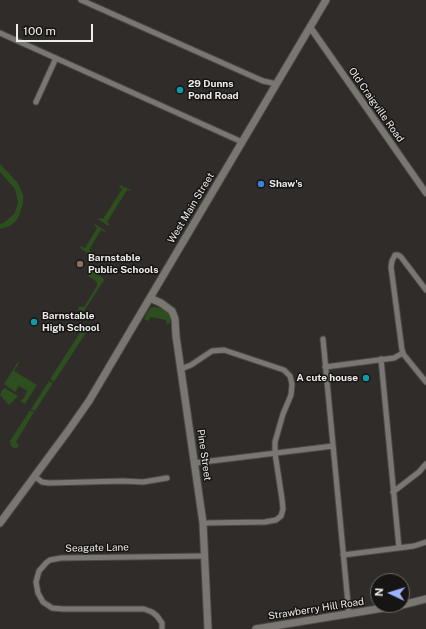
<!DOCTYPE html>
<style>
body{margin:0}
#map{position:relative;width:426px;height:629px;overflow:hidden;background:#2f2c29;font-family:"Public Sans",sans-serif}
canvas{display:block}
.north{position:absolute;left:370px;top:573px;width:40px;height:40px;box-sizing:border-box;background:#161513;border:1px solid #6c6b69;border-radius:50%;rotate:274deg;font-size:11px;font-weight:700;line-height:16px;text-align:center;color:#eeecea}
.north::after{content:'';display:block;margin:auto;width:14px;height:18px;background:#9cb4fd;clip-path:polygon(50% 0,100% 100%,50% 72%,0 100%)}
.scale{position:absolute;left:16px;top:24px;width:77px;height:18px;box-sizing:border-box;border:2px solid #eeecea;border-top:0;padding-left:5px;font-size:12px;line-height:14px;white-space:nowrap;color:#eeecea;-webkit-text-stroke:3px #161513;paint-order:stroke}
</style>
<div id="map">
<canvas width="426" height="629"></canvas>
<div class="north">N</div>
<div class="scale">100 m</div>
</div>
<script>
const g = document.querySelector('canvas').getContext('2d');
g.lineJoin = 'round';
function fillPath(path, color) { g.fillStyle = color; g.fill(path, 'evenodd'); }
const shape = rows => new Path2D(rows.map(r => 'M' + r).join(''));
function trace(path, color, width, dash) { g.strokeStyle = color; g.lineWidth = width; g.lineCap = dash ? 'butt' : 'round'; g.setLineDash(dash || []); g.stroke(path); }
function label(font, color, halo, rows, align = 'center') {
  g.font = font + ' "Public Sans",sans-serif'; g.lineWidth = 3; g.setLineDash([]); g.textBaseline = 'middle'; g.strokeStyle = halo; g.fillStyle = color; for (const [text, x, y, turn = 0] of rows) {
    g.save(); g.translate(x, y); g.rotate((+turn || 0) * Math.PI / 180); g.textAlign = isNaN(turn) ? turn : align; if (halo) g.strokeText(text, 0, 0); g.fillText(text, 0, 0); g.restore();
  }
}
fillPath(shape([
 [0,164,18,183,23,195,23,203,19,216,15,222,10,226,0,229,0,224,5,222,15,213,18,202,15,189,0,172],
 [120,185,131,190,131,191,127,190,107,222,110,225,108,226,98,219,99,218,103,219,122,189,119,187],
 [95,224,106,231,105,232,101,230,89,250,92,253,90,255,80,248,81,246,85,248,97,228,94,225],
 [91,270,103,278,104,280,82,314,78,310,79,307,84,307,97,286,97,282,88,276],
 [153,307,160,308,168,312,171,318,170,323,167,325,166,320,151,317,148,321,144,319,150,308],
 [83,328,87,331,54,382,50,379],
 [18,362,19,363,14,371,37,385,25,404,20,401,24,398,27,391,19,386,15,392,4,384],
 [49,381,53,383,35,411,31,409],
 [5,388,18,396,9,405,0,395,3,389],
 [30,410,34,412,16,442,19,445,17,448,14,448,11,446,10,441]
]), '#2d4e1e');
const minor = shape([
 [81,0,263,81,277,84],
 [0,33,242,142],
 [36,102,56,58],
 [426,290,401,257,398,255,395,255,392,261,391,267,402,350,404,355,426,382],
 [323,339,349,614],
 [381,359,399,548],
 [325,367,394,358,403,353],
 [181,369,191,365,212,351,224,350,284,370,290,376,292,384,291,395,283,414,275,442,275,453,282,499,283,509,281,516,276,520,265,522,203,523],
 [195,463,333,446],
 [34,476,42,482,49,483,123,481,143,482,167,478],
 [393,492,419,472,426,464],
 [343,555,414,546,426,542],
 [162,629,162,623,157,616,152,612,144,609,63,609,52,608,43,602,38,593,36,582,39,571,46,563,50,560,61,558,205,556]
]);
const tertiary = shape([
 [310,27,426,193]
]);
const secondary = shape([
 [150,298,161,303,172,311,175,319,176,336,203,523,208,629],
 [0,523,68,431,89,401,326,0],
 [402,605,426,599],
 [256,629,402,605]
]);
trace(minor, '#4b4946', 7);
trace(tertiary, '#4b4946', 8);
trace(secondary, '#4b4946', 9);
trace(minor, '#7a7773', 5);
trace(tertiary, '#7a7773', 6);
trace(secondary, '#7a7773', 7);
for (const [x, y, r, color] of [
 [180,90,4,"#0f9aa8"],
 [261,184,4,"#3f7fe0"],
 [80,264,4,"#8d6e63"],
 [34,322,4,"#0f9aa8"],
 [366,378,4,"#0f9aa8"]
]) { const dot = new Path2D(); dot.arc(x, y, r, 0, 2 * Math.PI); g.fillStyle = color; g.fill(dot); trace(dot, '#161513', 1.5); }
label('bold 10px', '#eeecea', '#161513', [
 ["29 Dunns",188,84],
 ["Pond Road",188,96],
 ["Shaw's",269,184],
 ["Barnstable",88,258],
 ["Public Schools",88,270],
 ["Barnstable",42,316],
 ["High School",42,328],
 ["A cute house",358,378,"right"]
], 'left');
label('10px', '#eeecea', '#161513', [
 ["Old Craigville Road",376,105,55],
 ["West Main Street",191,208,-59],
 ["Pine Street",204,455,82],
 ["Seagate Lane",97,548,-1],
 ["Strawberry Hill Road",316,609,-9]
]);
</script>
